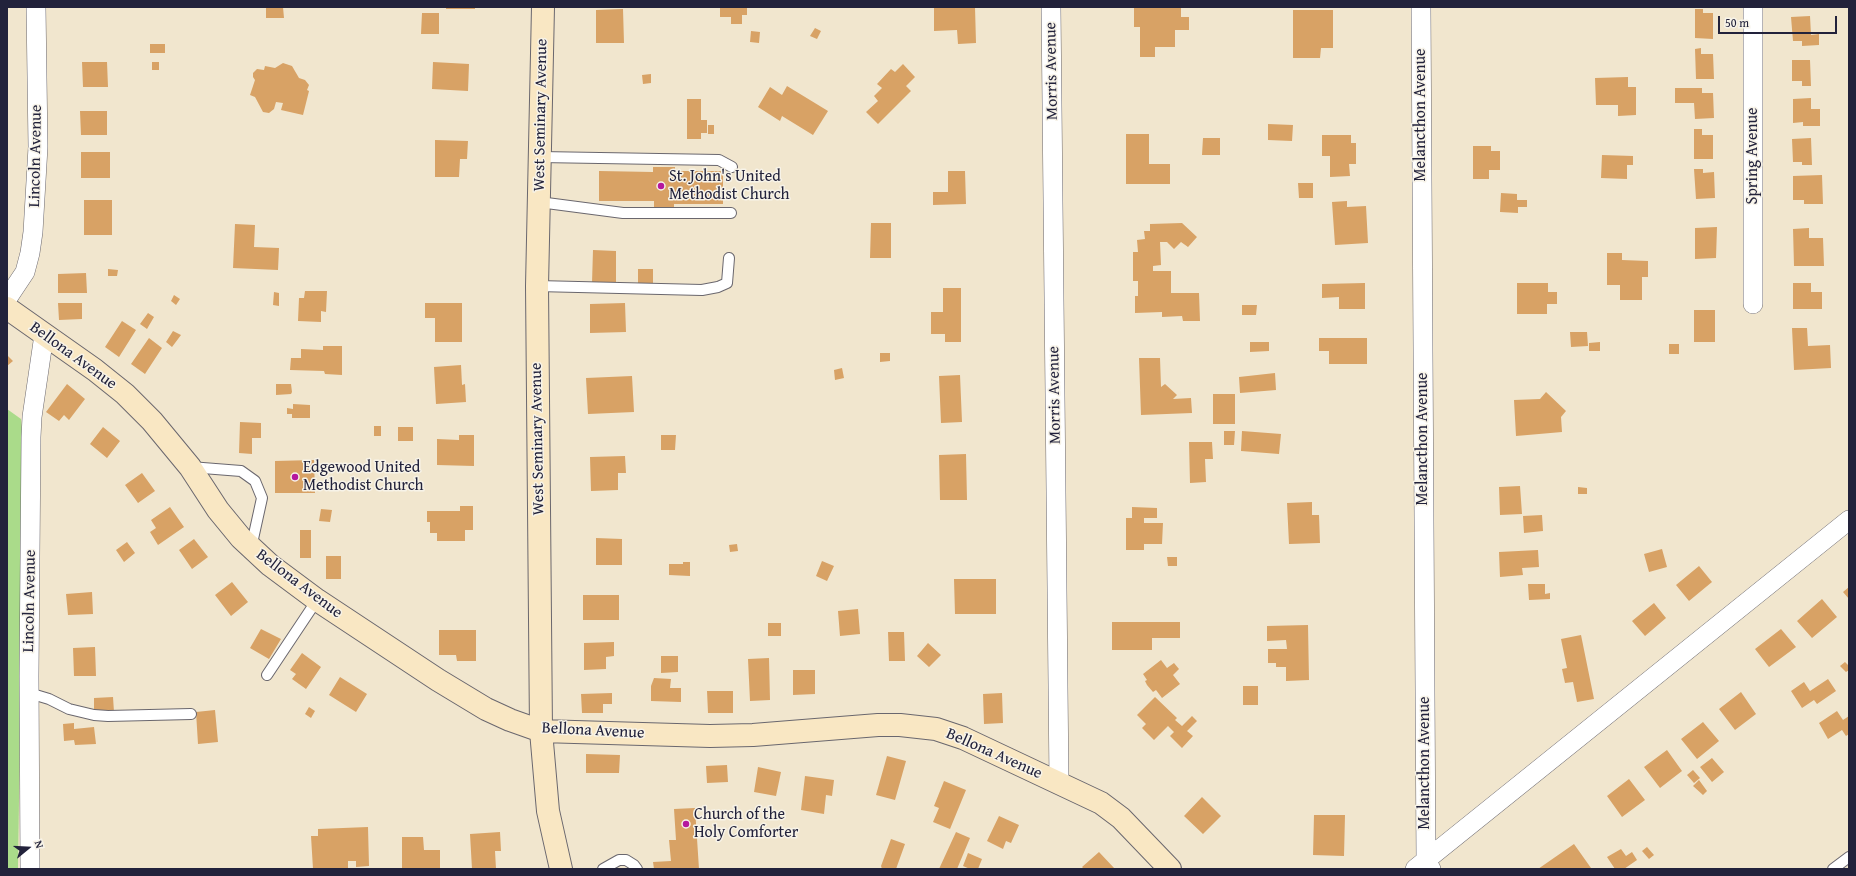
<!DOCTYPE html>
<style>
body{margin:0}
#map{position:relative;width:1856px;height:876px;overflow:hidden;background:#f1e6ce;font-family:"Gentium Book Plus",serif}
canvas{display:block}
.frame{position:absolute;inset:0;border:8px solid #22223b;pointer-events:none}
.north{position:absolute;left:8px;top:828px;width:40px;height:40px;-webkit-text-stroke:3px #f7f3e8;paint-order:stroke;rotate:72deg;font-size:11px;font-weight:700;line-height:16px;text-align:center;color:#22223b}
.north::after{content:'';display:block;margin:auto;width:14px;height:18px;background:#22223b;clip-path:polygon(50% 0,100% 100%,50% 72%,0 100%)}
.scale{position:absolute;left:1718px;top:16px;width:119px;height:18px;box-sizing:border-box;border:2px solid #22223b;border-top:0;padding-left:5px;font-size:12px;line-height:14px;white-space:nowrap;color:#22223b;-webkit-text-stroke:3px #f7f3e8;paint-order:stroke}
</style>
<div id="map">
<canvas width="1856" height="876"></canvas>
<div class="frame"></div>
<div class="north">N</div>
<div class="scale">50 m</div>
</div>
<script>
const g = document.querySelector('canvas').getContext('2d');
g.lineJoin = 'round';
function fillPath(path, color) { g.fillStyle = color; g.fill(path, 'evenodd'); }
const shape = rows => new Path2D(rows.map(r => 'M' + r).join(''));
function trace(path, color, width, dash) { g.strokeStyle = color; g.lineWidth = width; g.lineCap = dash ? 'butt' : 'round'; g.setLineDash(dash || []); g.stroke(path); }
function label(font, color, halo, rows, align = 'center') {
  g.font = font + ' "Gentium Book Plus",serif'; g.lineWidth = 3; g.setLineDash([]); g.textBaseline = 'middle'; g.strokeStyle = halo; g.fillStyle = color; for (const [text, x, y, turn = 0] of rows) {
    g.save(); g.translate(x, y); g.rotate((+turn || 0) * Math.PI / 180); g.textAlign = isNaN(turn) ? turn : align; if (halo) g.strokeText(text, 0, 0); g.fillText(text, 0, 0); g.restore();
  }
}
fillPath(shape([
 [7,409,21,419,24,457,18,869,7,869]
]), '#aadb8a');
fillPath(shape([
 [266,7,283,7,284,18,266,18],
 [446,7,475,7,475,9,446,9],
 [720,7,747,7,747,15,742,15,742,24,731,24,731,17,720,17],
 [934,7,975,7,976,43,958,44,957,30,934,31],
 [1134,7,1181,8,1181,17,1189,17,1189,30,1175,30,1175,47,1155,47,1155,57,1140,57,1140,27,1134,27],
 [623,9,624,43,596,43,596,10],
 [1695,9,1703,9,1703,13,1713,13,1713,39,1695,38],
 [1293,10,1333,10,1333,48,1321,48,1320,58,1293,58],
 [422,13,439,13,439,34,421,34],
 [1810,16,1811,35,1819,34,1819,45,1802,46,1802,41,1793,41,1791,17],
 [815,28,821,31,817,39,810,36],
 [751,31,760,32,759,43,750,42],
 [150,44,165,44,165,53,150,53],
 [1701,48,1701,54,1713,54,1714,79,1696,79,1695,49],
 [1792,60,1810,60,1811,86,1802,86,1802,81,1792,81],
 [82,62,107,62,108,87,83,87],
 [152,62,159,62,159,70,152,70],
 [433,62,469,64,468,91,432,89],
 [283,63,292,66,299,78,305,80,309,85,307,90,309,91,303,115,281,110,283,103,276,102,274,109,269,113,263,112,255,97,250,95,255,80,253,77,253,73,257,69,264,70,265,66,275,68],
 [903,64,915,77,906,86,911,91,878,124,866,112,878,101,874,96,882,88,877,84,891,69,895,72],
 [651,74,651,83,643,84,642,75],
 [1628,77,1628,87,1636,87,1636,115,1618,116,1618,105,1596,105,1595,78],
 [787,86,828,111,813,135,782,116,780,121,758,107,770,87,782,95],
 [1675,88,1702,88,1702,93,1713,93,1714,118,1695,119,1694,103,1675,103],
 [1811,98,1811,109,1820,109,1820,126,1803,126,1803,122,1793,123,1793,99],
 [687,99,701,99,701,120,707,120,707,133,701,133,701,139,687,139],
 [80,111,107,111,107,135,81,135],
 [1268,124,1293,125,1292,141,1268,140],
 [708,125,714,125,714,134,708,134],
 [1694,129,1702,129,1702,135,1713,135,1713,159,1694,159],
 [1126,134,1149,134,1149,164,1170,164,1170,184,1126,184],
 [1322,135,1351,135,1351,143,1356,143,1356,164,1349,164,1350,176,1330,177,1330,156,1322,156],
 [1203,138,1220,138,1220,155,1202,155],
 [1811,138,1812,165,1802,165,1802,162,1793,162,1792,139],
 [435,140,468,141,467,159,460,159,459,177,435,177],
 [1473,146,1491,146,1491,151,1500,151,1500,170,1489,170,1489,179,1473,179],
 [81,152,110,152,110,178,81,178],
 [1602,155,1633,156,1633,165,1627,165,1627,179,1601,178],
 [653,167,675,167,675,171,723,171,723,204,674,204,674,208,654,208,654,201,599,201,599,171,653,172],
 [1694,169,1703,169,1703,173,1714,172,1715,198,1696,199],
 [948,171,965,171,966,204,933,205,933,192,948,192],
 [1822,175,1823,204,1804,204,1804,200,1793,200,1793,176],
 [1298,183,1313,183,1313,198,1299,198],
 [1501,193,1517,194,1517,200,1527,200,1527,207,1518,207,1518,213,1500,212],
 [84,200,112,200,112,235,84,235],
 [1347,201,1347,207,1366,206,1368,243,1335,245,1332,202],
 [871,223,891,223,891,258,870,258],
 [1182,223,1197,237,1188,247,1181,242,1174,249,1167,242,1160,242,1161,265,1153,266,1153,271,1171,271,1171,293,1199,293,1200,321,1183,321,1182,316,1162,317,1162,312,1135,313,1135,296,1138,296,1138,281,1133,281,1133,252,1138,252,1137,240,1145,239,1144,231,1150,231,1150,224],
 [235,224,255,225,254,247,279,248,278,270,233,268],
 [1717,227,1716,258,1695,259,1695,228],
 [1809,228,1809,238,1823,238,1824,266,1794,266,1793,229],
 [593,250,616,251,616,283,592,283],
 [1607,253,1622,253,1622,260,1648,261,1648,277,1642,277,1642,300,1620,300,1620,285,1607,285],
 [108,269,118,270,117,276,108,276],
 [638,269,653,269,653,283,638,283],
 [86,273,87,293,58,293,58,274],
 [1365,283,1365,309,1339,309,1339,297,1322,298,1322,284],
 [1517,283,1548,283,1548,292,1557,292,1557,304,1547,304,1547,314,1517,314],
 [1793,283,1811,283,1811,292,1822,292,1822,309,1793,309],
 [943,288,961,288,961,342,945,342,945,334,931,334,931,312,943,312],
 [305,291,327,291,326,312,321,311,321,322,298,321,299,298,304,298],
 [274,292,279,293,279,306,273,305],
 [174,295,180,299,176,305,171,301],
 [58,303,82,303,82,319,59,320],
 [425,303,462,303,462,342,435,342,435,318,425,318],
 [625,303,626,332,590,333,590,304],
 [1242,305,1257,305,1256,315,1242,315],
 [1694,310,1715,310,1715,342,1694,342],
 [148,313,154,317,147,329,140,324],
 [122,321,136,330,119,357,105,347],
 [1792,328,1807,328,1808,346,1830,345,1831,368,1794,370],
 [173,331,181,335,172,347,166,342],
 [1570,332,1587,332,1588,346,1571,347],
 [149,338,162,348,145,374,131,364],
 [1319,338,1367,338,1367,364,1329,364,1329,351,1319,351],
 [1250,342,1269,342,1269,351,1250,352],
 [1600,342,1600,351,1589,351,1589,343],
 [1669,344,1679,344,1679,354,1669,354],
 [323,346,342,346,342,375,325,374,324,371,290,370,291,358,301,358,301,349,323,350],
 [880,353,890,353,890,361,880,362],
 [7,355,13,361,7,366],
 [1139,358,1160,358,1161,387,1165,384,1177,395,1173,399,1191,398,1192,413,1141,415],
 [461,365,462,385,465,384,466,402,436,404,434,367],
 [842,368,844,378,835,380,834,370],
 [1275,373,1276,390,1240,393,1239,377],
 [960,375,962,422,941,423,939,376],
 [632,376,634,412,588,414,586,378],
 [67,384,85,399,69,420,64,415,59,421,46,412],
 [276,384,291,384,292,392,291,394,276,395],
 [1546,392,1566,411,1561,417,1562,432,1516,436,1514,400,1540,399],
 [1213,394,1235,394,1235,424,1213,424],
 [293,404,310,405,310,418,292,418,292,414,287,414,287,408,293,409],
 [240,422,261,423,261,438,252,438,252,454,239,453],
 [374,426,381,426,381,436,374,436],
 [103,427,120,441,107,458,90,444],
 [398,427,413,427,413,441,398,441],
 [1224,431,1235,431,1234,445,1224,445],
 [1242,431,1281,434,1279,454,1241,451],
 [459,435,474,435,474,466,437,465,437,439,459,440],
 [661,435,676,435,675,450,661,450],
 [1189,442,1212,442,1213,459,1205,459,1206,482,1190,483],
 [966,454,967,500,940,500,939,455],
 [625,456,626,473,618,473,618,490,591,491,590,457],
 [314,460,315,493,275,493,275,461],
 [142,473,155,491,138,503,125,485],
 [1520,486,1522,514,1500,515,1499,487],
 [1578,487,1587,488,1587,494,1578,494],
 [1312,502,1312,515,1319,515,1320,543,1289,544,1287,503],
 [460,506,473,506,473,530,465,530,465,541,437,541,437,533,430,533,430,522,427,522,427,511,460,511],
 [170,507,184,527,158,545,150,532,156,528,151,520],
 [1132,507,1157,508,1157,518,1144,518,1144,523,1163,523,1162,544,1144,544,1144,550,1126,550,1126,518,1132,518],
 [321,509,332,510,330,522,319,521],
 [1542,515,1543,531,1524,533,1523,516],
 [300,530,311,530,311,558,300,558],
 [596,538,622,539,622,565,596,565],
 [194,539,208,557,192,569,179,550],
 [127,542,135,553,124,562,116,550],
 [737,544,738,551,730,552,729,545],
 [1662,549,1667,567,1649,572,1644,554],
 [1538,550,1539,567,1522,568,1523,575,1500,577,1499,552],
 [326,556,341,556,341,579,326,579],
 [1167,557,1177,557,1177,566,1168,566],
 [822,561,834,566,827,581,816,576],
 [683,562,690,562,690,576,669,575,669,564,683,564],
 [1699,566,1712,582,1689,601,1676,585],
 [954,579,996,579,996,614,955,614],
 [232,582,248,602,231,616,215,595],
 [1528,584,1545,584,1545,594,1550,593,1550,599,1529,600],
 [1849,587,1849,599,1843,592],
 [92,592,93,614,68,615,66,594],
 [583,595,619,595,619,620,583,620],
 [1822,599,1837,617,1812,638,1797,621],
 [1654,603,1666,618,1645,636,1632,621],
 [858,609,860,634,840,636,838,611],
 [1112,622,1180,622,1180,638,1152,638,1152,650,1112,650],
 [768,623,781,623,781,636,768,636],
 [1308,625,1309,680,1286,681,1286,667,1276,667,1276,663,1268,663,1268,649,1287,649,1286,640,1267,641,1267,626],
 [261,629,281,639,269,659,250,648],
 [1781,629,1796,647,1769,667,1755,649],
 [439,630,476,630,476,661,457,661,456,655,439,655],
 [888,632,904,632,905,661,889,661],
 [1581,635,1594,699,1577,702,1573,682,1565,683,1562,669,1567,668,1561,639],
 [614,642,614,656,606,657,606,669,584,670,584,643],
 [928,643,941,655,929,667,917,656],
 [95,647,96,676,74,676,73,648],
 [302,653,321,667,306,689,292,679,296,674,290,670],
 [661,656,678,656,678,672,661,673],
 [769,658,770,700,750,701,748,659],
 [1161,660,1167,668,1174,663,1179,669,1173,675,1180,684,1162,698,1156,690,1153,692,1147,685,1145,681,1147,680,1143,674],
 [1845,662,1849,666,1849,670,1846,672,1840,666],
 [793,670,815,670,815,694,793,695],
 [340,677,367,694,356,712,329,695],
 [654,678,671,679,670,688,681,688,681,702,651,701,651,686],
 [1828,679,1836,691,1817,704,1814,700,1802,708,1791,691,1804,682,1810,691],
 [1243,686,1258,686,1258,705,1243,705],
 [707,691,733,691,733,713,708,713],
 [1741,692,1756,714,1735,730,1719,709],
 [612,693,612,704,603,704,603,713,582,713,581,694],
 [1002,693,1003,723,984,724,983,694],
 [113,697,114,712,94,713,94,698],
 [1155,697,1177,718,1175,720,1182,726,1192,716,1197,721,1187,731,1193,736,1182,748,1170,736,1174,732,1168,726,1154,740,1142,728,1146,724,1137,715],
 [309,707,315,711,311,718,305,714],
 [215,710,218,742,198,744,196,712],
 [1837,711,1843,720,1849,716,1849,734,1846,736,1842,730,1828,739,1819,723],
 [1703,722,1719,741,1697,759,1681,739],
 [74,723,74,729,94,727,96,744,75,745,74,740,64,741,63,724],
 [1667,750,1682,771,1660,788,1644,767],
 [586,754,620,755,619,773,586,773],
 [887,756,906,761,895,800,876,795],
 [1712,758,1724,772,1712,782,1700,767],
 [727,765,728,782,707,783,706,766],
 [758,767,781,772,776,796,754,792],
 [1693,770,1700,778,1694,783,1687,775],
 [805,776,834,780,832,796,826,795,824,814,801,810],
 [1629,779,1645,800,1622,817,1607,796],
 [1699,780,1707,791,1703,795,1693,786],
 [944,781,966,790,950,829,933,822,939,808,934,806],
 [1202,797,1221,816,1203,834,1184,816],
 [695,808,699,869,654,869,653,862,671,861,669,840,676,840,674,809],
 [1314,815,1345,815,1344,856,1313,855],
 [999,816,1019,825,1011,843,1006,841,1003,849,987,841],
 [368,827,369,866,356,867,356,861,348,861,348,869,313,869,311,836,318,836,318,829],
 [500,832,501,851,495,851,496,869,472,869,470,834],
 [956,832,970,838,957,869,939,869],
 [402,837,423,837,424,850,440,850,440,869,402,869],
 [891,839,905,844,896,869,882,869,881,866],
 [1574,844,1591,868,1538,869],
 [1647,847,1654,855,1649,859,1642,851],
 [1621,849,1626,856,1632,852,1637,860,1624,869,1615,869,1607,857],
 [1099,852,1115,869,1084,869,1082,867],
 [968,853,982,859,978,869,970,869,963,866]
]), '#d8a265');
const lane = shape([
 [540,157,719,160,732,167],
 [539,202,623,213,731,213],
 [537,286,702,290,718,287,727,283,729,258],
 [190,467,241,471,255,481,262,498,251,548],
 [267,675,317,600],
 [29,693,49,699,69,709,94,715,108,716,191,714],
 [603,869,619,860,626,860,634,865,637,869],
 [1833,869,1849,857]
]);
const street = shape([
 [1051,7,1059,782],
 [1421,7,1426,861,1431,869],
 [1753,7,1753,304],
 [7,299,25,272,30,253,33,232,38,147,36,7],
 [30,869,29,676,31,437,32,417,44,335],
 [1415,869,1849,520]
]);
const secondary = shape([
 [543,7,537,286,541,731,548,811,561,869],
 [7,308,95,370,125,394,152,421,190,467,218,510,241,538,270,565,317,600,438,680,486,709,510,720,541,731,710,736,753,735,878,725,900,725,936,729,963,738,1101,803,1121,818,1170,869]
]);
trace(lane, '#6a676e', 12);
trace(street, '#6a676e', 20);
trace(secondary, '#6a676e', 24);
trace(lane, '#fff', 10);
trace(street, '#fff', 19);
trace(secondary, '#f9e7c3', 22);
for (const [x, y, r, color] of [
 [661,186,4,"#b5179e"],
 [295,477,4,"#b5179e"],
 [686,824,4,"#b5179e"]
]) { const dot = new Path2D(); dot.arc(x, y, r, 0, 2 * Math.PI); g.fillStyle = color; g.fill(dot); trace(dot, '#f7f3e8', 1.5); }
label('16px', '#22223b', '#f7f3e8', [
 ["Morris Avenue",1052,71,-91],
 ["West Seminary Avenue",541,115,-89],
 ["Melancthon Avenue",1421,115,-90],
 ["Lincoln Avenue",36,156,-89],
 ["Spring Avenue",1753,156,-90],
 ["Bellona Avenue",73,356,36],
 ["Morris Avenue",1055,395,-91],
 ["West Seminary Avenue",538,439,-91],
 ["Melancthon Avenue",1423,439,-90],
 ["Bellona Avenue",299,584,37],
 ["Lincoln Avenue",30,601,-89],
 ["Bellona Avenue",593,731,3],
 ["Bellona Avenue",994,754,24],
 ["Melancthon Avenue",1425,763,-90]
]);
label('16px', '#22223b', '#f7f3e8', [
 ["St. John's United",669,177],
 ["Methodist Church",669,195],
 ["Edgewood United",303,468],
 ["Methodist Church",303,486],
 ["Church of the",694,815],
 ["Holy Comforter",694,833]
], 'left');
</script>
